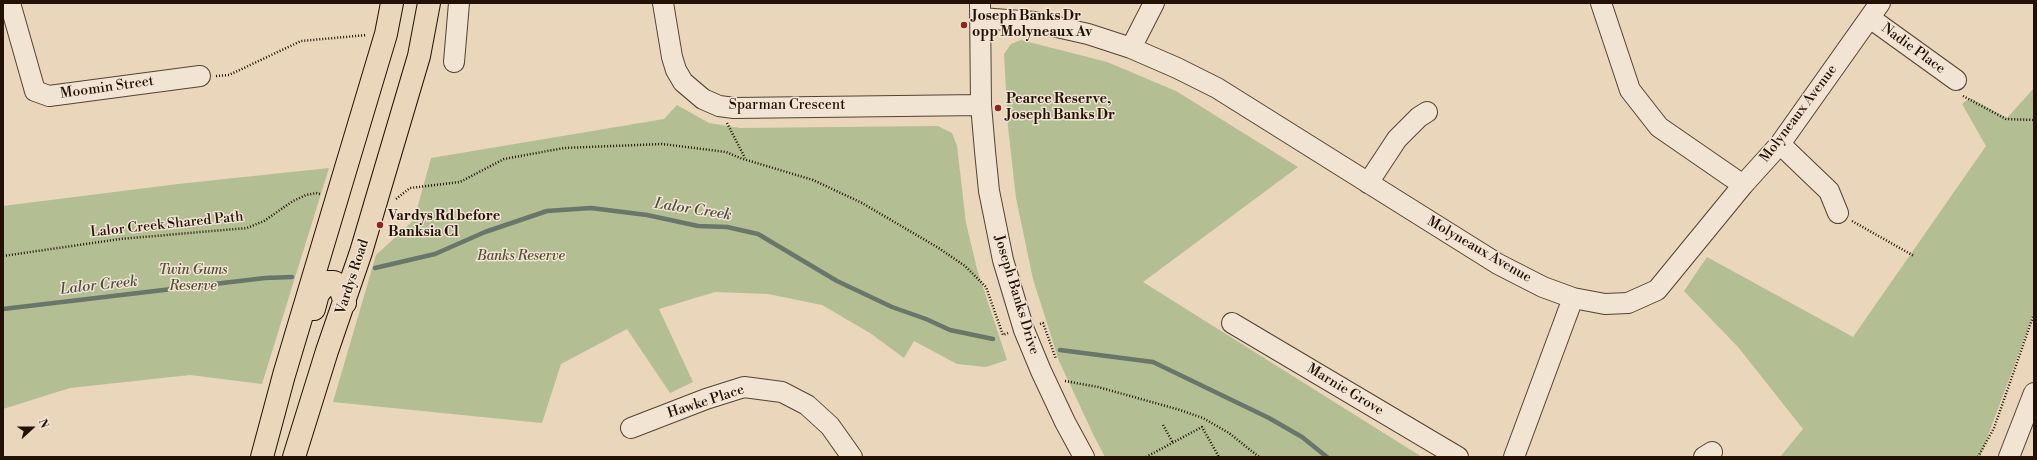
<!DOCTYPE html>
<style>
body{margin:0}
#map{position:relative;width:2037px;height:460px;overflow:hidden;background:#e9d6bb;font-family:"Libre Bodoni",serif}
canvas{display:block}
.frame{position:absolute;inset:0;border:4px solid #231204;pointer-events:none}
.north{position:absolute;left:12px;top:408px;width:40px;height:40px;-webkit-text-stroke:3px #f1e4d3;paint-order:stroke;rotate:69deg;font-size:11px;font-weight:700;line-height:16px;text-align:center;color:#231204}
.north::after{content:'';display:block;margin:auto;width:14px;height:18px;background:#231204;clip-path:polygon(50% 0,100% 100%,50% 72%,0 100%)}
</style>
<div id="map">
<canvas width="2037" height="460"></canvas>
<div class="frame"></div>
<div class="north">N</div>
</div>
<script>
const g = document.querySelector('canvas').getContext('2d');
g.lineJoin = 'round';
function fillPath(path, color) { g.fillStyle = color; g.fill(path, 'evenodd'); }
const shape = rows => new Path2D(rows.map(r => 'M' + r).join(''));
function trace(path, color, width, dash) { g.strokeStyle = color; g.lineWidth = width; g.lineCap = dash ? 'butt' : 'round'; g.setLineDash(dash || []); g.stroke(path); }
function label(font, color, halo, rows, align = 'center') {
  g.font = font + ' "Libre Bodoni",serif'; g.lineWidth = 3; g.setLineDash([]); g.textBaseline = 'middle'; g.strokeStyle = halo; g.fillStyle = color; for (const [text, x, y, turn = 0] of rows) {
    g.save(); g.translate(x, y); g.rotate((+turn || 0) * Math.PI / 180); g.textAlign = isNaN(turn) ? turn : align; if (halo) g.strokeText(text, 0, 0); g.fillText(text, 0, 0); g.restore();
  }
}
fillPath(shape([
 [1021,40,1107,62,1176,91,1298,167,1143,282,1422,457,1105,457,1094,436,1059,361,1033,279,1016,198,1008,127,1004,54,1011,44],
 [2034,88,2034,308,2030,323,1980,457,1780,457,1803,429,1738,347,1684,291,1707,257,1853,337,1986,146,1962,104,1970,98,2007,118],
 [677,105,709,123,740,128,938,126,952,133,957,146,966,223,977,269,1007,360,986,367,957,364,914,341,904,358,870,333,822,305,768,294,715,292,659,309,693,382,670,393,627,329,561,364,542,423,333,402,376,255,414,220,431,158,664,119],
 [329,168,262,384,190,375,70,388,3,409,3,206,178,184]
]), '#b3be93');
trace(shape([
 [375,268,435,254,485,232,547,211,591,208,647,215,698,226,727,227,758,234,837,281,892,307,926,319,950,330,993,339],
 [3,309,265,278,292,277],
 [1060,350,1153,362,1269,418,1302,437,1327,457]
]), '#69766a', 4.5);
const minor = shape([
 [10,3,35,91,49,96,200,76],
 [663,3,672,57,676,70,683,82,703,99,719,106,734,108,981,105],
 [980,3,981,105,985,151,989,191,1003,260,1024,330,1041,371,1065,422,1084,457],
 [1601,3,1630,90,1659,127,1743,185],
 [980,18,1035,22,1088,34,1131,48,1177,68,1217,88,1498,264,1543,287,1573,298,1605,304,1628,303,1657,290,1743,185,1780,144,1880,3],
 [1870,18,1956,80],
 [1131,48,1154,3],
 [454,62,459,3],
 [1780,144,1829,191,1838,213],
 [1368,183,1397,139,1419,117,1427,112],
 [1232,323,1458,457],
 [631,428,706,399,744,387,782,392,807,405,830,426,852,457],
 [1514,457,1573,298],
 [1704,457,1712,452],
 [2009,457,2034,393]
]);
const major = shape([
 [314,309,318,294,328,282,334,282,339,285,345,303],
 [262,457,284,375,386,34,392,3],
 [294,457,327,351,361,252,419,56,429,3]
]);
trace(minor, '#544332', 22);
trace(major, '#231204', 24);
trace(shape([
 [216,76,229,75,301,41,367,35],
 [1963,96,2006,119,2034,120],
 [727,123,745,158],
 [396,199,410,188,460,182,504,159,564,148,662,144,726,152,740,158,813,180,862,203,937,247,965,266,986,287,1003,335,1008,333],
 [1852,221,1914,256],
 [3,256,120,239,247,228,264,221,293,201,306,195,316,193,320,194],
 [1040,324,1043,323,1056,359],
 [1065,381,1098,387,1180,410,1203,418,1229,433,1259,457],
 [1163,425,1173,443],
 [1146,457,1202,427,1219,457],
 [1978,457,1994,428,2034,314]
]), '#231204', 2.5, [1, 2]);
trace(minor, '#f1e4d3', 20);
trace(major, '#e9d6bb', 22);
for (const [x, y, r, color] of [
 [964,25,4,"#8f2418"],
 [998,108,4,"#8f2418"],
 [380,225,4,"#8f2418"]
]) { const dot = new Path2D(); dot.arc(x, y, r, 0, 2 * Math.PI); g.fillStyle = color; g.fill(dot); trace(dot, '#f1e4d3', 1.5); }
label('bold 14px', '#231204', '#f1e4d3', [
 ["Joseph Banks Dr",972,17],
 ["opp Molyneaux Av",972,33],
 ["Pearce Reserve,",1006,100],
 ["Joseph Banks Dr",1006,116],
 ["Vardys Rd before",388,217],
 ["Banksia Cl",388,233]
], 'left');
label('14px', '#231204', '#f1e4d3', [
 ["Nadie Place",1913,49,36],
 ["Moomin Street",107,88,-8],
 ["Sparman Crescent",787,106],
 ["Molyneaux Avenue",1799,114,-53],
 ["Lalor Creek Shared Path",167,225,-6],
 ["Molyneaux Avenue",1479,250,30],
 ["Vardys Road",353,277,-72],
 ["Joseph Banks Drive",1016,295,73],
 ["Marnie Grove",1345,390,31],
 ["Hawke Place",706,402,-18]
]);
label('italic 14px', '#554e36', '#f1e4d3', [
 ["Banks Reserve",521,257],
 ["Twin Gums",193,271],
 ["Reserve",193,287]
]);
label('italic 15px', '#4c4c40', '#f1e4d3', [
 ["Lalor Creek",693,210,9],
 ["Lalor Creek",99,286,-6]
]);
</script>
